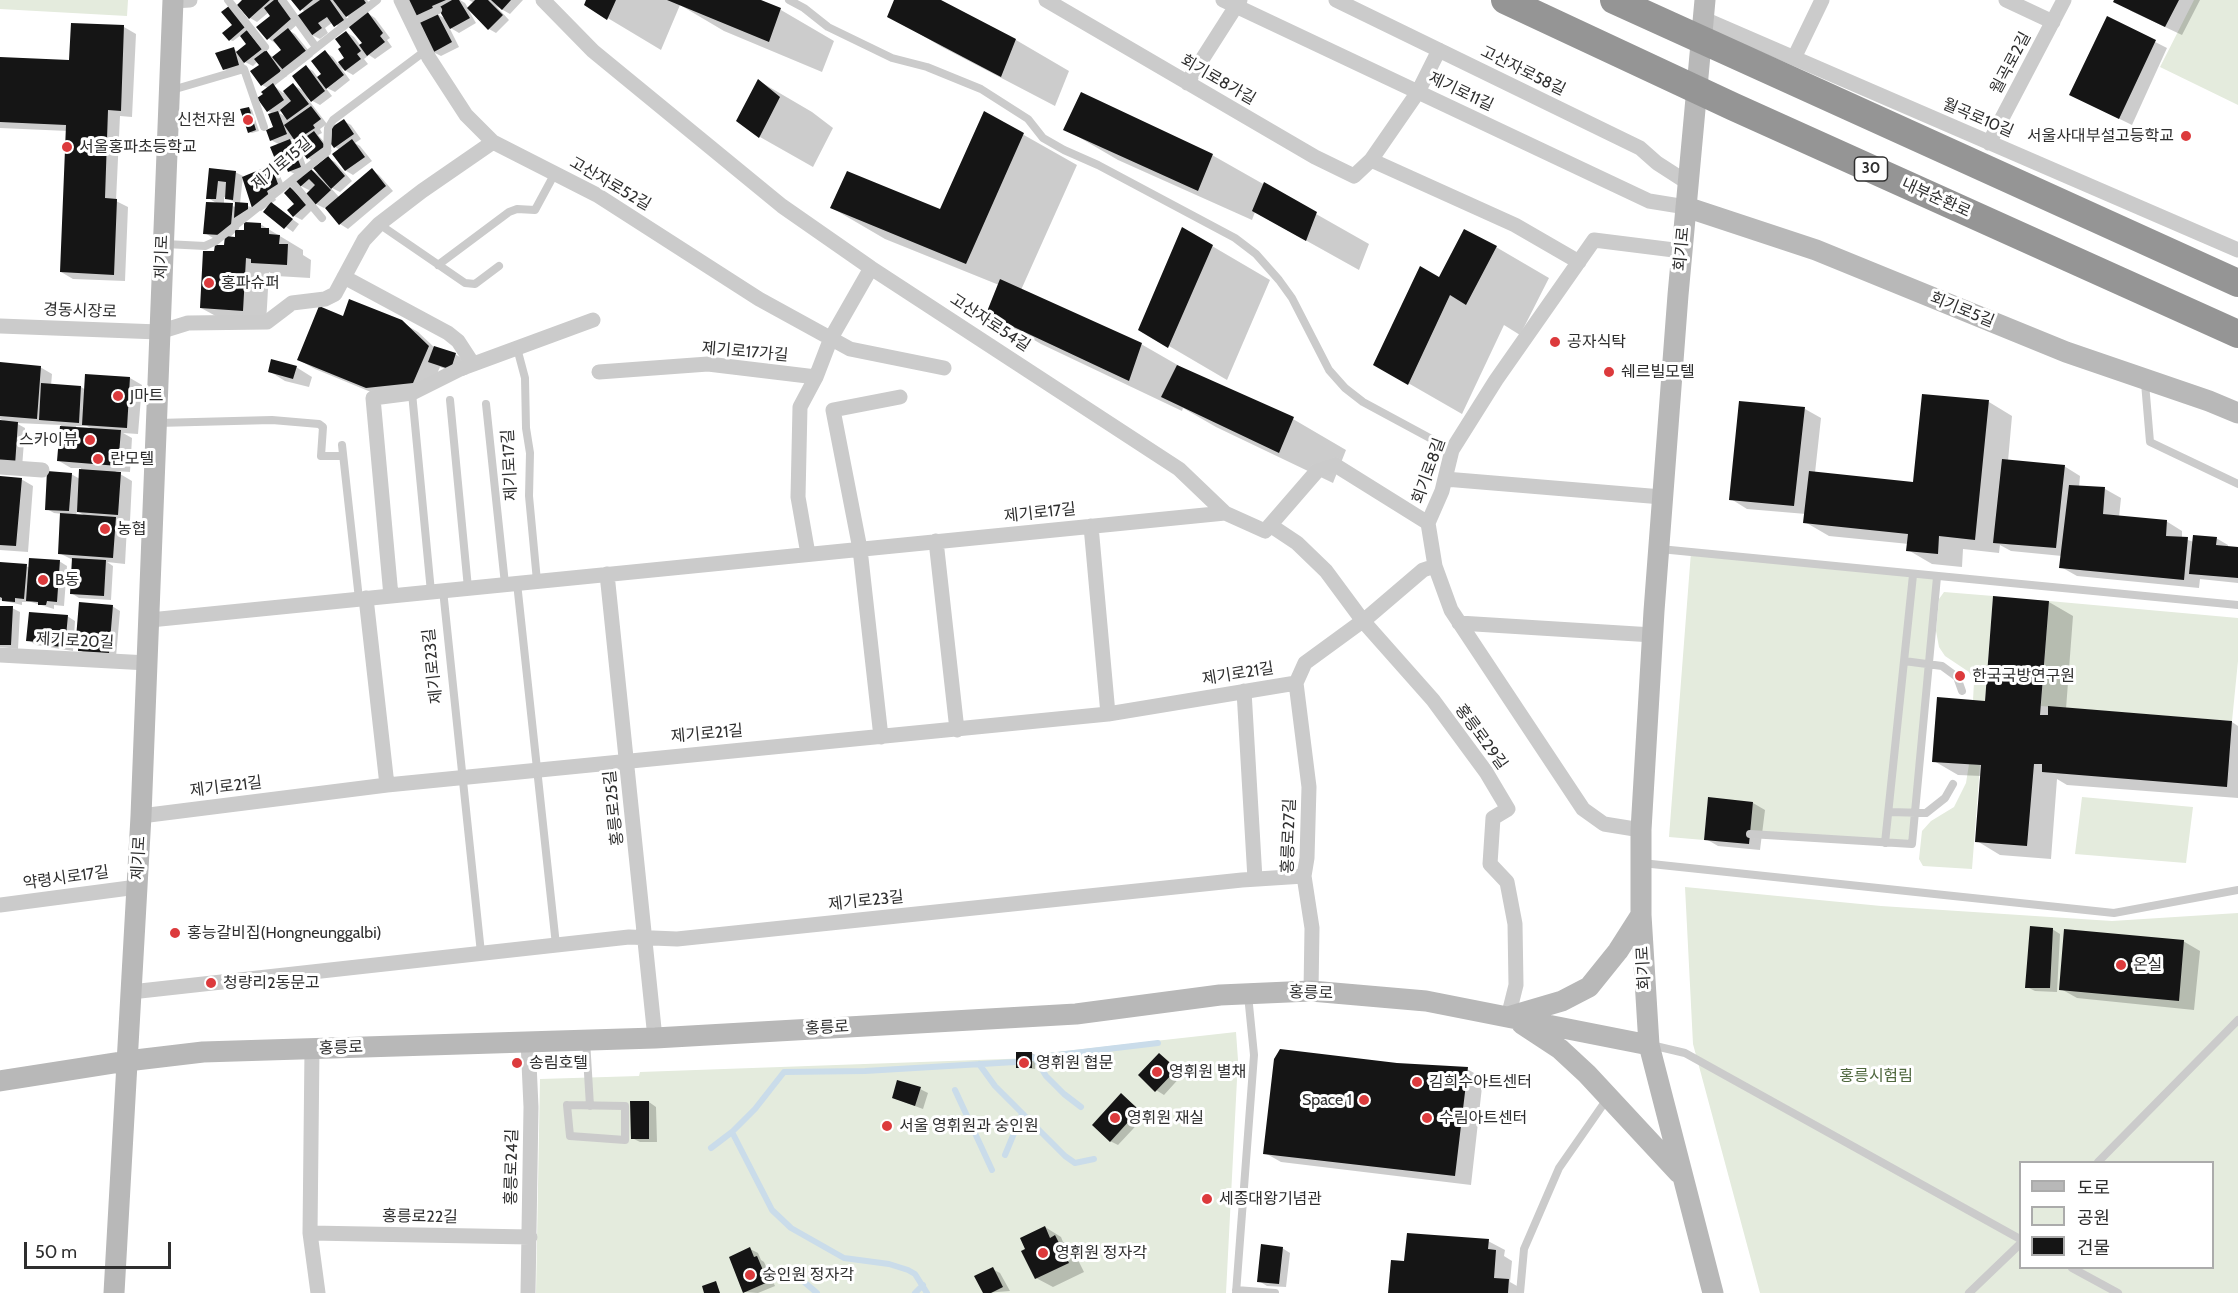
<!DOCTYPE html>
<meta charset="utf-8">
<style>
body{margin:0}
#map{position:relative;width:2238px;height:1293px;overflow:hidden;background:#fff;font-family:Cabin,"Noto Sans KR",sans-serif}
canvas{display:block}
.legend{position:absolute;left:2019px;top:1161px;width:195px;height:108px;box-sizing:border-box;background:#fff;border:2px solid #ababab;margin:0;padding:8px 10px;list-style:none;font-size:18px;color:#2e2e2e}
.legend li{display:flex;align-items:center;gap:12px;height:30px}
.legend b{width:30px;border:2px solid #ababab}
.scale{position:absolute;left:24px;top:1242px;width:147px;height:27px;box-sizing:border-box;border:3px solid #2e2e2e;border-top:0;padding-left:8px;font-size:18px;line-height:21px;white-space:nowrap;color:#2e2e2e;-webkit-text-stroke:4px #fff;paint-order:stroke}
</style>
<div id="map">
<canvas width="2238" height="1293"></canvas>
<ul class="legend">
<li><b style="height:8px;background:#b8b8b8"></b>도로</li>
<li><b style="height:16px;background:#e4ebdd"></b>공원</li>
<li><b style="height:16px;background:#151515"></b>건물</li>
</ul>
<div class="scale">50 m</div>
</div>
<script>
const g = document.querySelector('canvas').getContext('2d');
g.lineJoin = 'round';
function fillPath(path, color) { g.fillStyle = color; g.fill(path, 'evenodd'); }
const shape = rows => new Path2D(rows.map(r => 'M' + r).join(''));
function trace(path, color, width, dash) { g.strokeStyle = color; g.lineWidth = width; g.lineCap = dash ? 'butt' : 'round'; g.setLineDash(dash || []); g.stroke(path); }
function label(font, color, halo, rows, align = 'center') {
  g.font = font + ' Cabin,"Noto Sans KR",sans-serif'; g.lineWidth = 6; g.setLineDash([]); g.textBaseline = 'middle'; g.strokeStyle = halo; g.fillStyle = color; for (const [text, x, y, turn = 0] of rows) {
    g.save(); g.translate(x, y); g.rotate((+turn || 0) * Math.PI / 180); g.textAlign = isNaN(turn) ? turn : align; if (halo) g.strokeText(text, 0, 0); g.fillText(text, 0, 0); g.restore();
  }
}
fillPath(shape([
 [0,0,128,0,127,16,0,9],
 [2194,0,2238,0,2238,105,2160,67],
 [1691,552,1937,577,1912,844,1750,834,1753,802,1708,798,1704,840,1669,837],
 [1944,592,1993,596,1985,701,1973,700,1974,682,1969,672,1945,656,1939,647,1936,631,1939,599],
 [2049,601,2238,618,2238,661,2232,721,2041,706],
 [1969,764,1980,765,1972,869,1923,866,1919,859,1922,831,1931,821,1954,807,1966,783],
 [2082,797,2193,807,2186,863,2075,854],
 [1685,887,1881,906,2112,921,2238,913,2238,1293,1760,1293,1693,1044],
 [2020,1162,2212,1162,2212,1268,2020,1268],
 [1236,1032,1238,1060,1226,1293,536,1293,540,1079,639,1076,640,1072,1033,1058,1038,1054]
]), '#e4ebdd');
fillPath(shape([
 [1454,0,1643,0,1674,14,1668,47,2013,203,2238,300,2238,330,1664,74,1661,96]
]), '#fff');
fillPath(shape([
 [244,0,284,0,299,23,290,31,295,34,313,56,291,73,282,68,287,76,274,86,283,93,293,85,306,92,306,67,313,71,318,78,323,75,325,52,333,57,338,64,346,58,346,32,354,37,361,46,364,43,350,25,343,30,333,22,325,28,328,33,320,39,312,35,305,12,293,0,367,0,373,7,366,12,375,18,390,38,387,40,392,47,375,59,369,55,364,59,368,64,353,75,341,68,350,80,335,92,325,87,332,96,320,105,307,98,327,124,320,129,322,133,318,135,332,151,316,163,308,158,299,147,308,171,297,175,289,171,285,161,276,158,280,145,271,140,275,128,273,114,268,111,268,88,262,85,261,65,258,61,253,66,243,61,246,69,232,74,225,69,233,49,239,52,248,45,241,35,233,41,230,40,234,25,223,12,248,29,246,31,255,36,269,54,274,58,284,50,268,38,272,16,269,12,257,22,250,18],
 [344,14,356,22,351,25],
 [282,110,288,118,279,113],
 [295,138,301,143,298,145,290,140],
 [409,0,460,0,465,3,468,8,474,3,469,0,523,0,510,14,496,6,509,20,496,33,489,29,469,11,476,23,459,33,449,27,459,47,441,56,433,52],
 [428,5,443,13,447,20,426,7],
 [588,0,757,0,781,10,834,41,822,72,724,31,680,5,661,50,586,5],
 [896,0,937,0,1016,40,1069,71,1055,106,942,47,889,16],
 [2116,0,2200,0,2182,35,2131,11],
 [2108,18,2167,48,2132,125,2083,101],
 [72,25,124,27,136,34,132,117,120,116,116,201,128,207,125,281,73,279,61,272,68,131,0,128,0,59,70,62],
 [759,81,812,112,833,128,813,167,760,137],
 [249,108,252,110,259,131,252,133,249,132],
 [985,113,1077,165,1021,290,1141,344,1195,375,1293,419,1346,450,1333,483,1216,427,1183,408,1182,411,1041,344,988,313,999,285,885,239,832,208,941,211],
 [344,121,351,125,361,139,355,143,360,146,372,161,353,175,343,169,340,150,335,147],
 [1065,129,1212,155,1369,244,1359,270,1255,212,1252,220,1118,160],
 [328,158,335,162,352,181,340,192,330,187,339,197,372,170,379,175,393,191,348,229,340,224,326,207,324,208,316,204,311,191,301,186,311,170,322,176],
 [271,166,278,171,285,188,274,196,276,200,271,204,299,224,293,232,265,212,268,206,261,211,253,207],
 [210,170,235,172,243,176,240,204,251,207,251,211,240,218,239,229,229,238,236,239,260,224,303,250,303,255,311,260,310,278,276,276,269,272,266,324,225,321,201,308,216,253,226,246,226,239,213,238,205,233,218,204,208,198],
 [224,197,236,203,236,207,224,204],
 [291,188,298,193,313,209,302,220,294,216,296,204],
 [1183,229,1270,280,1227,380,1140,329],
 [1496,247,1549,278,1520,335,1504,325,1462,414,1375,364,1440,279],
 [344,318,401,322,418,332,435,348,455,354,471,364,468,374,463,376,440,367,429,392,383,397,315,369,299,360],
 [0,364,40,367,52,374,51,386,81,387,86,390,130,378,142,385,138,434,123,433,132,438,130,472,115,471,132,481,130,521,118,520,127,526,125,564,107,562,113,566,111,600,79,598,71,593,73,560,59,553,62,514,54,513,47,509,71,474,80,479,81,468,71,468,59,461,61,425,16,423,25,428,22,468,0,466,0,422,6,422,0,419],
 [76,426,87,426,94,430,76,429],
 [77,511,87,517,76,516],
 [296,367,312,377,309,387,285,381,269,371],
 [1989,402,2012,416,2008,461,2064,466,2080,476,2079,487,2105,489,2121,498,2119,517,2166,521,2182,531,2182,538,2194,542,2216,538,2228,545,2228,548,2238,548,2238,583,2200,579,2199,588,2077,576,2061,567,2062,556,2011,551,2000,545,1999,553,1963,549,1962,567,1932,564,1908,550,1909,544,1829,536,1805,522,1806,514,1747,509,1731,499,1805,409,1821,418,1815,473,1914,483],
 [0,477,21,479,33,486,28,552,0,550],
 [59,561,67,566,64,606,54,605,54,609,31,602,22,602,22,605,0,600,0,564,30,567],
 [1995,598,2049,602,2073,616,2066,709,2232,722,2238,726,2238,798,2067,785,2057,779,2051,859,2000,855,1977,841,1982,776,1958,775,1934,761,1986,702],
 [112,606,120,611,116,657,87,654,79,650],
 [0,607,12,608,20,612,18,649,0,647],
 [67,616,75,621,73,651,36,645,28,640],
 [1753,803,1765,810,1760,850,1718,846,1706,839],
 [2052,929,2060,934,2057,992,2035,991,2027,987],
 [2183,941,2200,951,2194,1010,2077,998,2061,989],
 [1032,1053,1035,1055,1035,1069,1017,1067],
 [1159,1054,1183,1074,1164,1095,1156,1090],
 [1467,1069,1483,1078,1471,1185,1281,1162,1265,1153],
 [920,1089,928,1093,923,1109,893,1098],
 [1122,1095,1146,1115,1118,1145,1110,1141],
 [649,1102,656,1107,657,1142,640,1142,632,1138],
 [1045,1227,1061,1237,1063,1242,1071,1246,1084,1272,1053,1287,1036,1278],
 [1488,1241,1505,1250,1504,1256,1512,1261,1510,1282,1524,1290,1524,1293,1390,1293,1406,1263],
 [1282,1248,1290,1253,1286,1287,1267,1286,1259,1281],
 [750,1249,758,1253,761,1260,764,1262,775,1286,758,1293,744,1292],
 [992,1269,1000,1273,1010,1291,985,1293]
]), '#0003');
trace(shape([
 [1032,1058,1158,1043],
 [1035,1058,1046,1076,1064,1094,1081,1107],
 [979,1064,995,1086,1065,1156,1075,1163,1094,1159],
 [955,1090,992,1170],
 [732,1132,772,1210,791,1228,844,1258,889,1264,908,1270,915,1274,927,1293],
 [711,1148,732,1132,755,1109,784,1072,865,1071,1015,1062],
 [1005,1155,1022,1114],
 [796,1275,817,1293],
 [915,1293,923,1285]
]), '#cadcea', 6);
fillPath(shape([
 [242,0,270,0,249,19,237,5],
 [274,0,278,0,292,18,267,40,256,27,270,16,264,8],
 [291,0,313,0,300,11],
 [320,0,330,0,344,20,334,27,327,17,318,23,322,28,311,36,297,16],
 [333,0,364,0,366,3,346,17],
 [407,0,446,0,432,6,434,10,415,18],
 [452,0,459,0,470,18,450,29,438,8],
 [475,0,488,0,503,15,488,30,467,8],
 [491,0,511,0,502,10],
 [586,0,616,0,607,20,584,5],
 [667,0,761,0,781,8,769,42],
 [894,0,941,0,1016,39,1001,77,887,17],
 [2114,0,2179,0,2165,27,2113,2],
 [229,6,245,27,229,41,222,33,232,25,221,12],
 [367,11,383,33,380,36,385,42,367,56,359,45,362,43,348,26],
 [437,13,452,42,432,53,417,24],
 [2107,16,2156,40,2119,119,2069,95],
 [71,23,124,25,121,111,108,110,105,198,117,199,114,275,60,272,66,125,0,122,0,57,69,60],
 [288,28,306,51,283,70,272,57,281,50,273,40],
 [247,30,262,49,244,63,236,52,246,44,240,36],
 [346,31,361,51,357,54,361,59,345,71,338,62,344,58,338,49,341,47,335,39],
 [234,47,239,65,223,70,215,53],
 [266,50,281,71,261,86,250,71,259,65,254,59],
 [325,50,344,75,326,89,317,77,321,74,311,61],
 [306,65,325,91,311,102,292,76],
 [758,79,780,97,759,138,736,121],
 [273,83,284,100,267,112,257,98,263,94,261,92],
 [293,83,309,104,287,120,280,110,291,101,283,91],
 [1081,92,1213,154,1198,191,1063,130],
 [311,106,321,119,313,125,315,128,295,141,284,125],
 [249,107,256,130,248,133,240,109],
 [278,111,287,134,270,141,266,130,273,127,268,114],
 [984,111,1024,133,966,264,830,208,847,171,940,209],
 [344,119,354,134,334,148,331,144,332,127],
 [314,131,325,146,307,159,296,144],
 [290,139,301,167,288,172,282,156,275,159,270,147],
 [352,139,365,157,345,171,332,154],
 [328,156,345,176,331,189,313,168],
 [271,165,278,184,267,191,269,196,252,208,242,177],
 [209,168,236,171,233,200,225,199,226,182,218,181,216,199,206,199],
 [310,168,331,190,315,205,306,194,315,185,309,179,300,187,295,182],
 [372,168,386,186,339,225,325,208],
 [1264,182,1317,212,1306,241,1252,211],
 [290,187,307,204,293,217,287,210,294,204,284,193],
 [206,202,233,203,231,225,220,235,203,234],
 [235,202,248,203,248,209,234,218],
 [271,202,293,219,284,229,263,212],
 [244,222,261,223,261,228,269,228,269,234,280,235,279,244,288,244,287,265,251,263,251,259,246,258,243,311,200,308,203,251,214,251,215,245,224,245,225,236,235,237,235,230,244,230],
 [1182,227,1213,245,1168,348,1138,330],
 [1464,229,1497,246,1466,305,1450,295,1408,385,1373,365,1420,266,1439,277],
 [1000,279,1142,343,1129,381,986,314],
 [349,299,402,320,429,346,413,383,366,388,297,360,319,306,343,316],
 [434,346,456,353,452,366,446,368,428,362],
 [271,359,297,366,293,379,268,372],
 [0,362,41,366,37,419,0,416],
 [1177,365,1294,417,1279,453,1161,397],
 [85,374,130,377,127,428,82,425],
 [41,383,81,386,79,423,39,420],
 [1922,394,1989,400,1975,540,1939,536,1938,554,1906,551,1908,534,1803,523,1809,471,1913,482],
 [1739,401,1805,407,1794,506,1729,500],
 [0,420,18,422,15,465,0,463],
 [60,426,121,430,118,466,57,461],
 [2002,459,2065,465,2056,548,1993,543],
 [79,469,121,472,118,515,77,512],
 [47,471,72,473,69,511,45,510],
 [0,476,22,478,16,546,0,545],
 [2069,485,2105,487,2103,514,2167,520,2166,536,2188,537,2184,580,2059,568],
 [60,513,116,517,113,558,58,554],
 [2193,535,2217,537,2216,545,2238,547,2238,578,2189,574],
 [29,558,60,560,57,602,47,601,46,605,38,605,38,602,26,601],
 [72,558,106,560,104,596,70,594],
 [0,562,27,564,24,599,15,598,15,602,2,601,2,598,0,597],
 [1993,596,2049,601,2040,715,2048,715,2048,706,2232,721,2227,787,2042,772,2042,764,2034,764,2027,846,1975,842,1981,765,1932,762,1937,697,1985,701],
 [79,602,113,605,109,653,78,651,79,638,76,638],
 [0,606,13,606,11,645,0,645],
 [29,612,68,615,65,647,51,646,51,643,26,641],
 [1708,797,1753,802,1749,844,1704,840],
 [2030,926,2053,928,2050,988,2025,988],
 [2064,929,2184,940,2179,1001,2059,990],
 [1280,1049,1397,1063,1468,1067,1455,1176,1263,1154,1274,1059],
 [1016,1052,1032,1052,1032,1068,1016,1068],
 [1159,1053,1177,1069,1155,1092,1138,1075],
 [897,1080,921,1087,915,1106,892,1098],
 [1121,1093,1139,1110,1110,1142,1092,1125],
 [630,1101,649,1101,649,1139,631,1139],
 [1045,1226,1050,1238,1055,1235,1069,1263,1035,1279,1021,1251,1025,1249,1020,1238],
 [1407,1233,1489,1239,1488,1249,1496,1250,1494,1278,1509,1279,1508,1293,1388,1293,1391,1260,1404,1261],
 [1261,1244,1283,1247,1279,1284,1257,1282],
 [750,1247,754,1257,757,1256,768,1282,743,1293,729,1257],
 [993,1267,1003,1287,991,1293,983,1293,974,1276],
 [716,1281,720,1293,704,1293,702,1286]
]), '#151515');
trace(shape([
 [228,0,265,47],
 [282,0,316,47],
 [789,0,804,8,828,27,892,58,927,67,981,89,1028,119,1043,138,1064,150,1098,165,1235,238,1256,254,1279,280,1292,298,1329,370,1345,388,1363,402,1452,450],
 [412,22,438,10],
 [284,73,377,0],
 [172,90,244,69,264,127],
 [291,181,322,218],
 [379,224,465,283,475,284,499,266],
 [165,244,205,246,216,241,327,152,328,128,333,120,425,51],
 [438,265,509,212,517,209,535,210,555,173],
 [517,348,525,378,526,428,530,453,529,496,537,581],
 [2145,383,2150,442,2238,484],
 [412,393,431,592],
 [450,400,468,588],
 [486,404,505,584],
 [157,423,272,420,319,424,323,427,321,456,343,456],
 [342,445,359,599],
 [1660,549,2238,605],
 [517,583,556,945],
 [443,590,481,953],
 [1904,661,1942,666,1957,677,1962,691],
 [1889,812,1926,813,1945,798,1953,784],
 [1750,834,1912,844,1937,577],
 [1885,843,1913,575],
 [1642,863,2114,913,2238,890],
 [586,1040,590,1106],
 [1651,1045,1685,1053,2020,1239],
 [567,1105,625,1106,625,1140,570,1136,567,1105],
 [2098,1162,2238,1020],
 [2072,1268,2118,1293],
 [1236,1290,1275,1293],
 [1236,1293,1254,1055,1248,995],
 [1520,1293,1524,1249,1559,1168,1607,1099],
 [1969,1293,2020,1244]
]), '#cbcbcb', 8);
trace(shape([
 [401,0,429,58,466,115,493,142,597,195,759,299,850,349,944,368],
 [543,0,593,51,782,206,871,268,1179,469,1225,513,1265,531,1317,471,1335,465,1428,523],
 [1046,0,1315,157,1354,176,1371,160,1418,92,1439,50],
 [1223,0,1649,201,1686,207],
 [1336,0,1640,148,1657,163,1688,183],
 [2006,0,2053,22],
 [173,1,190,0],
 [1704,19,2238,250],
 [1794,58,1822,0],
 [1187,83,1240,0],
 [1989,143,2064,0],
 [1371,160,1515,225,1579,262],
 [344,277,448,333,458,341,473,364],
 [0,326,159,332,188,323,267,322,292,303,325,299,335,294,364,240,379,224,422,191,493,142],
 [599,372,708,364,816,377],
 [0,467,42,470],
 [1445,479,1662,497],
 [1270,525,1297,543,1326,571,1363,621,1433,700,1486,772,1508,809,1493,818,1490,864,1507,882,1515,924,1516,985,1508,1017],
 [1091,526,1108,714],
 [936,541,957,730],
 [808,554,798,497,800,407,816,377,831,338,871,268],
 [607,574,655,1038],
 [391,596,373,398,412,393,460,369,593,320],
 [366,598,387,785],
 [150,620,1225,513],
 [1459,623,1653,635],
 [0,655,148,663],
 [1296,683,1309,787,1307,858,1304,876,1312,928,1311,991],
 [1296,683,1305,663,1368,617,1423,570,1435,566],
 [1244,691,1255,879],
 [881,737,860,549,833,410,900,397],
 [141,816,387,785,1108,714,1296,683],
 [1641,830,1604,824,1583,809,1451,610,1435,566,1428,523,1442,491,1452,450,1496,380,1594,240,1682,251],
 [0,905,137,887],
 [131,992,629,937,677,939,1242,880,1304,876],
 [312,1049,310,1233,318,1293],
 [310,1233,530,1237],
 [528,1293,531,1107,528,1041]
]), '#cbcbcb', 15);
trace(shape([
 [1705,0,1678,295,1654,611,1641,830,1641,915,1649,1045,1713,1293],
 [1686,207,1816,250,2066,352,2209,401,2238,413],
 [1511,1016,1562,1001,1589,987,1618,951,1641,915],
 [1522,1024,1560,1049,1587,1074,1679,1173],
 [0,1081,127,1061,203,1052,655,1038,1076,1014,1220,995,1311,991,1426,1001,1649,1045],
 [114,1293,141,816,173,0]
]), '#b8b8b8', 21);
trace(shape([
 [1505,0,1734,107,2238,334],
 [1614,0,2238,283]
]), '#959595', 28);
for (const [x, y, r, color] of [
 [248,120,6,"#dc3a3c"],
 [2186,136,6,"#dc3a3c"],
 [67,147,6,"#dc3a3c"],
 [209,283,6,"#dc3a3c"],
 [1555,342,6,"#dc3a3c"],
 [1609,372,6,"#dc3a3c"],
 [118,396,6,"#dc3a3c"],
 [90,440,6,"#dc3a3c"],
 [98,459,6,"#dc3a3c"],
 [105,529,6,"#dc3a3c"],
 [43,580,6,"#dc3a3c"],
 [1960,676,6,"#dc3a3c"],
 [175,933,6,"#dc3a3c"],
 [2121,965,6,"#dc3a3c"],
 [211,983,6,"#dc3a3c"],
 [517,1063,6,"#dc3a3c"],
 [1024,1063,6,"#dc3a3c"],
 [1157,1072,6,"#dc3a3c"],
 [1417,1082,6,"#dc3a3c"],
 [1364,1100,6,"#dc3a3c"],
 [1115,1118,6,"#dc3a3c"],
 [1427,1118,6,"#dc3a3c"],
 [887,1126,6,"#dc3a3c"],
 [1207,1199,6,"#dc3a3c"],
 [1043,1253,6,"#dc3a3c"],
 [750,1275,6,"#dc3a3c"]
]) { const dot = new Path2D(); dot.arc(x, y, r, 0, 2 * Math.PI); g.fillStyle = color; g.fill(dot); trace(dot, '#fff', 2); }
for (const [x, y, w] of [
 [1871,169,33]
]) { const box = new Path2D(); box.roundRect(x - w / 2, y - 12, w, 24, 4.5); g.fillStyle = '#fff'; g.fill(box); trace(box, '#2e2e2e', 1.5); }
label('bold 15px', '#2e2e2e', null, [
 ["30",1871,169]
]);
label('16px', '#2e2e2e', '#fff', [
 ["월곡로2길",2011,63,-62],
 ["고산자로58길",1523,71,26],
 ["회기로8가길",1218,80,30],
 ["제기로11길",1461,92,25],
 ["월곡로10길",1978,118,23],
 ["제기로15길",282,164,-40],
 ["고산자로52길",610,184,30],
 ["내부순환로",1936,198,24],
 ["회기로",1682,249,-85],
 ["제기로",162,257,-88],
 ["회기로5길",1962,310,22],
 ["경동시장로",80,311,2],
 ["고산자로54길",990,323,33],
 ["제기로17가길",745,352,5],
 ["제기로17길",510,465,-93],
 ["회기로8길",1429,471,-70],
 ["제기로17길",1040,513,-6],
 ["제기로20길",75,641,3],
 ["제기로23길",433,666,-96],
 ["제기로21길",1238,674,-9],
 ["제기로21길",707,734,-5],
 ["홍릉로29길",1481,737,54],
 ["제기로21길",226,787,-7],
 ["홍릉로25길",614,808,-96],
 ["홍릉로27길",1289,836,-88],
 ["제기로",139,858,-87],
 ["약령시로17길",66,878,-8],
 ["제기로23길",866,901,-6],
 ["회기로",1644,968,-93],
 ["홍릉로",1311,993,2],
 ["홍릉로",827,1028,-3],
 ["홍릉로",341,1048,-2],
 ["홍릉로24길",512,1167,-89],
 ["홍릉로22길",420,1217,1]
]);
label('16px', '#2e2e2e', '#fff', [
 ["신천자원",236,120,"right"],
 ["서울사대부설고등학교",2174,136,"right"],
 ["서울홍파초등학교",79,147],
 ["홍파슈퍼",221,283],
 ["공자식탁",1567,342],
 ["쉐르빌모텔",1621,372],
 ["J마트",130,396],
 ["스카이뷰",78,440,"right"],
 ["란모텔",110,459],
 ["농협",117,529],
 ["B동",55,580],
 ["한국국방연구원",1972,676],
 ["홍능갈비집(Hongneunggalbi)",187,933],
 ["온실",2133,965],
 ["청량리2동문고",223,983],
 ["송림호텔",529,1063],
 ["영휘원 협문",1036,1063],
 ["영휘원 별채",1169,1072],
 ["김희수아트센터",1429,1082],
 ["Space 1",1352,1100,"right"],
 ["영휘원 재실",1127,1118],
 ["수림아트센터",1439,1118],
 ["서울 영휘원과 숭인원",899,1126],
 ["세종대왕기념관",1219,1199],
 ["영휘원 정자각",1055,1253],
 ["숭인원 정자각",762,1275]
], 'left');
label('16px', '#4f683e', '#fff', [
 ["홍릉시험림",1876,1076]
]);
</script>
